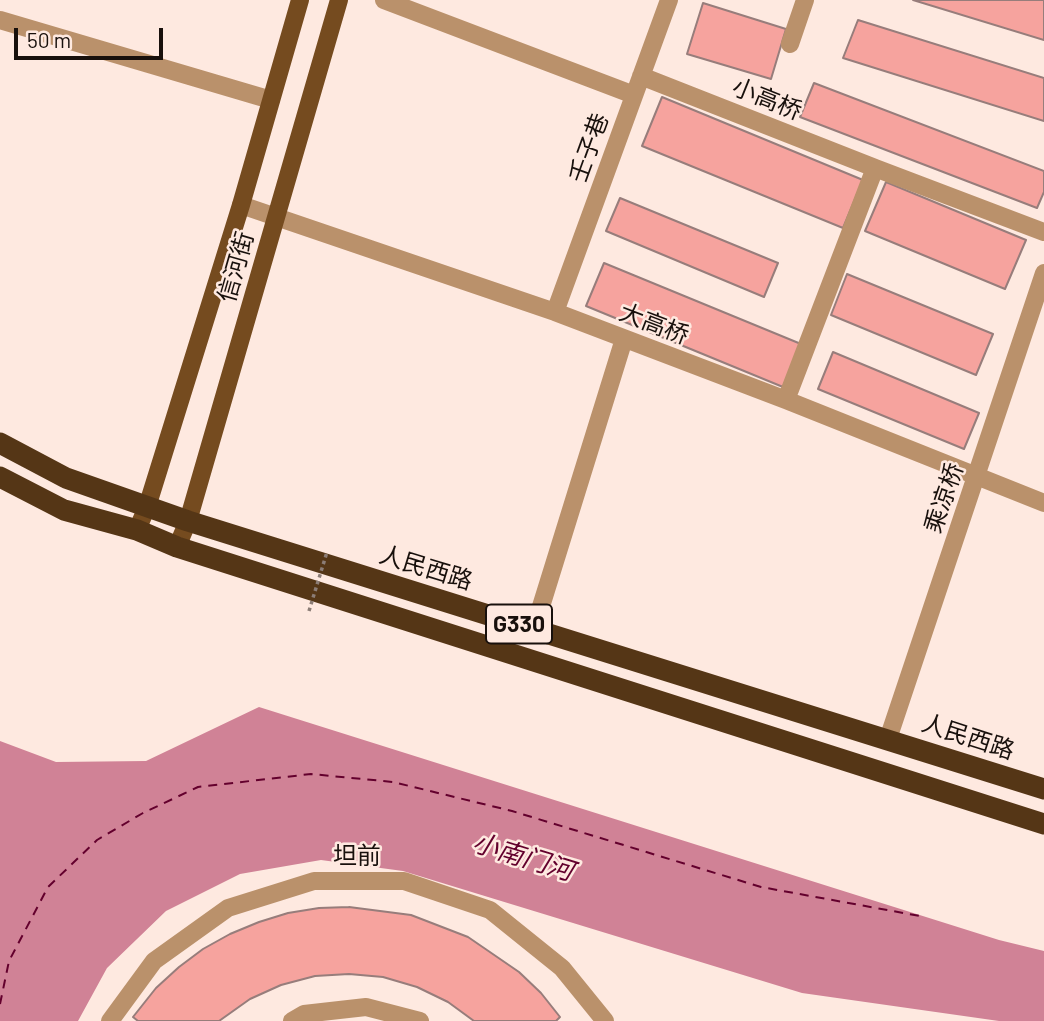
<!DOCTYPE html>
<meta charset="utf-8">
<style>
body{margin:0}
#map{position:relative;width:1044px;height:1021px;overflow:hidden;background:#fee9e0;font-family:Barlow,sans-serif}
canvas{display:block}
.scale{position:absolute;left:14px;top:28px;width:149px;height:32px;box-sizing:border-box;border:4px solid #18100c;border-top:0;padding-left:9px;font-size:21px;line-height:24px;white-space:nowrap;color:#18100c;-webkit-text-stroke:5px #fee9e0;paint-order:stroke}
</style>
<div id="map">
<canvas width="1044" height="1021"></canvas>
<div class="scale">50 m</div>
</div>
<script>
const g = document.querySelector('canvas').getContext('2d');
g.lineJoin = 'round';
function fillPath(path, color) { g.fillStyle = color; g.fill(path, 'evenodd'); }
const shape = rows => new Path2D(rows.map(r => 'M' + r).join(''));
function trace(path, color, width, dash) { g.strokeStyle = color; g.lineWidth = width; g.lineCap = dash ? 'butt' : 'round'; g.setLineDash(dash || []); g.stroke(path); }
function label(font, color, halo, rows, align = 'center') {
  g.font = font + ' Barlow,"Noto Sans SC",sans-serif'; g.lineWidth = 5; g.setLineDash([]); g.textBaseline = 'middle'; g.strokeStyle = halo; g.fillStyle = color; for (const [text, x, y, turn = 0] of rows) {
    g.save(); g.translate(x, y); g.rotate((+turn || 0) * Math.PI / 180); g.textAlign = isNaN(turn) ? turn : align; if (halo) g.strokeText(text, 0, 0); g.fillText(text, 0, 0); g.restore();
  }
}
fillPath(shape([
 [259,707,999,940,1044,951,1044,1021,999,1021,802,993,403,871,321,860,240,874,166,911,107,968,78,1021,0,1021,0,741,56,762,146,761]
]), '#d08296');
trace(shape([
 [0,1004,9,961,48,887,97,840,143,813,198,787,311,774,393,782,512,811,761,887,920,916]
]), '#63002d', 2, [9, 7]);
const building = shape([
 [913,0,1044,0,1044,40,913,0],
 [703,3,786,29,771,79,687,54,703,3],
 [858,20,1044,78,1044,121,843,58,858,20],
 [814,83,1044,171,1044,192,1037,208,800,117,814,83],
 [662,97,863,180,843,228,642,146,662,97],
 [886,182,1026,240,1005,289,865,231,886,182],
 [620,198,778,263,764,297,606,231,620,198],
 [604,263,801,344,783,387,586,306,604,263],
 [847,274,993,334,976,375,831,315,847,274],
 [833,352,979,413,964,449,818,389,833,352],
 [349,907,411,915,468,937,519,972,541,993,560,1017,556,1021,474,1021,448,1002,417,987,383,977,349,974,315,976,281,985,250,999,219,1021,138,1021,133,1017,156,988,179,967,203,949,230,934,259,922,288,913,319,908,349,907]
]);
fillPath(building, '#f6a39e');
trace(building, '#977d7b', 2);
trace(shape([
 [384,0,634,95],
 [0,20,271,100],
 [790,44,805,0],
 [641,76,875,168,786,400],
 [875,168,1044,232],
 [241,205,555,312,786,400,1044,503],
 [555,312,669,0],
 [534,629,624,339],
 [888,739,1044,273],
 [110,1021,154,961,228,908,314,881,404,881,490,910,562,968,605,1021],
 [292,1021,304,1014,366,1007,420,1021]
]), '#ba916b', 18);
trace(shape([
 [137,530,147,507,241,205,300,0],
 [177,547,188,521,339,0]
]), '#754b1f', 18);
trace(shape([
 [0,443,66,478,188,521,1044,789],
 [0,477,64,510,137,530,177,547,1044,824]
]), '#553616', 21);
trace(shape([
 [309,611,327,552]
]), '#8c7d76', 3.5, [3.5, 3.5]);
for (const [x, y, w] of [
 [519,624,66]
]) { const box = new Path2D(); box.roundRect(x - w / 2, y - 19.5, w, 39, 5); g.fillStyle = '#fee9e0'; g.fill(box); trace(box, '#18100c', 2); }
label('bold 23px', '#18100c', null, [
 ["G330",519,624]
]);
label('24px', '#18100c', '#fee9e0', [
 ["小高桥",767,99,22],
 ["壬子巷",589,148,-70],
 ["信河街",236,267,-74],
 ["大高桥",654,324,21],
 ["乘凉桥",944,498,-71],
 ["人民西路",426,568,17],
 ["人民西路",968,737,18],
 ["坦前",357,856]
]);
label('italic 26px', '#63002d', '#fee9e0', [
 ["小南门河",523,857,17]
]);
</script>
